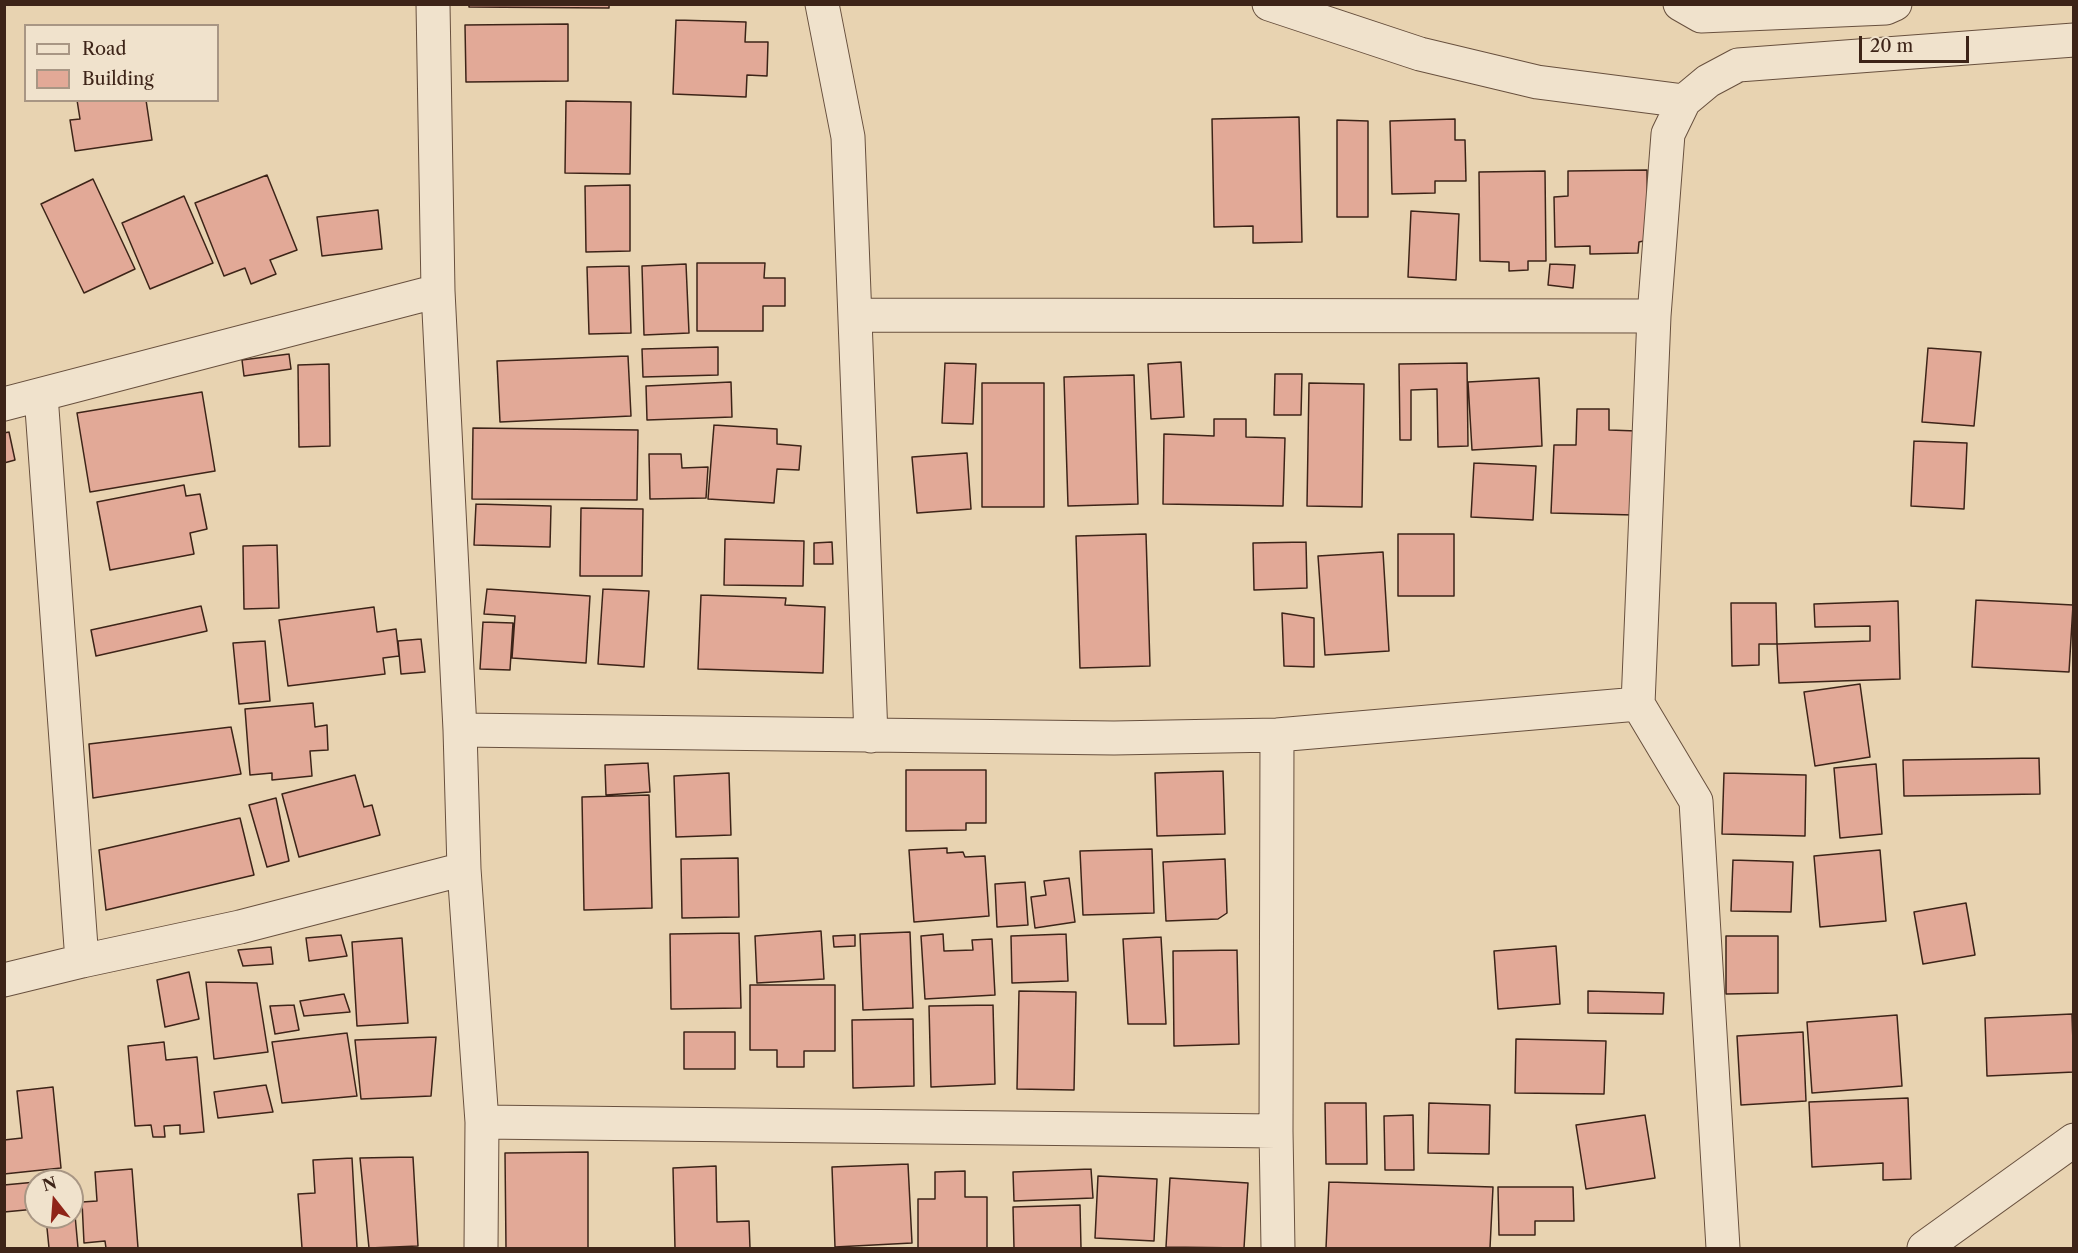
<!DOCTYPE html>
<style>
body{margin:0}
#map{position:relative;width:2078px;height:1253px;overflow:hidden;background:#e8d3b1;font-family:"Libre Caslon Text",serif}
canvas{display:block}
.frame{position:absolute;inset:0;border:6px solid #3d2418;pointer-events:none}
.legend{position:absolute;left:24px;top:24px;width:195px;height:78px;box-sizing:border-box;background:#f0e2cc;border:2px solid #a89684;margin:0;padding:8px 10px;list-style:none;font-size:18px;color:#3d2418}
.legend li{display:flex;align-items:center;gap:12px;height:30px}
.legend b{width:30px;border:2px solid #a89684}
.north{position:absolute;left:24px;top:1169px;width:60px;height:60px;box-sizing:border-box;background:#f0e2cc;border:2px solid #a89684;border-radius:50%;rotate:343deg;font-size:16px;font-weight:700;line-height:24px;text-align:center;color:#3d2418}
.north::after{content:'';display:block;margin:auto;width:21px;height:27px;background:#8f2418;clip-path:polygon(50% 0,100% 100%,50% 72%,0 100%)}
.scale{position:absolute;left:1859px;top:36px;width:110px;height:27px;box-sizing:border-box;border:3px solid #3d2418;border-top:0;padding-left:8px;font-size:18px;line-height:21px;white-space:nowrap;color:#3d2418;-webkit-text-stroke:4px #f0e2cc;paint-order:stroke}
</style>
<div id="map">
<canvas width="2078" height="1253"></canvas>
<div class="frame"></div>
<ul class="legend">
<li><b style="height:8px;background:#f0e2cc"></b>Road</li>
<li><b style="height:16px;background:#e2a997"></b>Building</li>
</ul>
<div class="north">N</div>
<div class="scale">20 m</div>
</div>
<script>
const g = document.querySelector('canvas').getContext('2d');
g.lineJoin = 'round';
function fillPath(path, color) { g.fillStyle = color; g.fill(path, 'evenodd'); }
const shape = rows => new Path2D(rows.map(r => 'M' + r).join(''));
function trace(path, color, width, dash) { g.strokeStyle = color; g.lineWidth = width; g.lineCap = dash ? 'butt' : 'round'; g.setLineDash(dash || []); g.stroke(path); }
const building = shape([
 [469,4,609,4,609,8,469,7,469,4],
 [676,20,746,22,745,42,768,42,767,76,747,75,746,97,673,94,676,20],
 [568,24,568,81,466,82,465,25,568,24],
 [77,100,146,100,152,140,75,151,70,120,80,119,77,100],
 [566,101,631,102,630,174,565,173,566,101],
 [1299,117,1302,242,1253,243,1253,226,1214,227,1212,119,1299,117],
 [1455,119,1455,140,1465,140,1466,181,1435,181,1435,193,1392,194,1390,121,1455,119],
 [1337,120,1368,121,1368,217,1337,217,1337,120],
 [1647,170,1648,240,1639,242,1638,253,1590,254,1590,246,1555,247,1554,197,1568,196,1568,171,1647,170],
 [1545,171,1546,261,1528,261,1528,270,1509,271,1509,262,1480,261,1479,172,1545,171],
 [267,175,297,250,270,260,276,274,251,284,245,268,224,276,195,203,267,175],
 [93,179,135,269,84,293,41,204,93,179],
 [630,185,630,251,586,252,585,186,630,185],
 [184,196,213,263,150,289,122,223,184,196],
 [378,210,382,249,322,256,317,217,378,210],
 [1411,211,1459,214,1456,280,1408,277,1411,211],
 [697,263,765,263,764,278,785,278,785,306,763,306,763,331,697,331,697,263],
 [686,264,689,333,644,335,642,266,686,264],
 [1550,264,1575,265,1573,288,1548,285,1550,264],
 [629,266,631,333,589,334,587,267,629,266],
 [718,347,718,375,643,377,642,349,718,347],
 [1928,348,1981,352,1974,426,1922,422,1928,348],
 [289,354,291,369,244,376,242,360,289,354],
 [628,356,631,416,500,422,497,361,628,356],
 [1181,362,1184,417,1151,419,1148,364,1181,362],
 [945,363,976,364,973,424,942,423,945,363],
 [1467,363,1468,446,1438,447,1437,389,1411,390,1411,440,1400,440,1399,364,1467,363],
 [329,364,330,446,299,447,298,365,329,364],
 [1275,374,1302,374,1301,415,1274,415,1275,374],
 [1134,375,1138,504,1068,506,1064,377,1134,375],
 [1539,378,1542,446,1472,450,1468,382,1539,378],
 [731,382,732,417,647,420,646,386,731,382],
 [982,383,1044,383,1044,507,982,507,982,383],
 [1309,383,1364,384,1362,507,1307,506,1309,383],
 [202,392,215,471,90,492,77,413,202,392],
 [1577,409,1609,409,1609,430,1637,431,1634,515,1551,513,1554,445,1576,445,1577,409],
 [1214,419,1246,419,1246,437,1285,438,1283,506,1163,504,1164,434,1214,436,1214,419],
 [714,425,777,429,777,444,801,446,799,470,777,469,774,503,708,499,714,425],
 [473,428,638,430,637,500,472,499,473,428],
 [9,432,15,460,4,463,4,433,9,432],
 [1914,441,1967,443,1964,509,1911,506,1914,441],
 [967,453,971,509,917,513,912,457,967,453],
 [649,454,681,454,682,468,708,467,706,498,650,499,649,454],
 [1474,463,1536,466,1533,520,1471,517,1474,463],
 [184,485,186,496,200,494,207,529,190,533,194,554,110,570,97,502,184,485],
 [476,504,551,506,550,547,474,545,476,504],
 [581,508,643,509,642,576,580,576,581,508],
 [1146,534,1150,666,1080,668,1076,536,1146,534],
 [1398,534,1454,534,1454,596,1398,596,1398,534],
 [725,539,804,541,803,586,724,585,725,539],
 [832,542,833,564,814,564,814,543,832,542],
 [1306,542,1307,588,1254,590,1253,543,1306,542],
 [277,545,279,608,244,609,243,546,277,545],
 [1383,552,1389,651,1325,655,1318,556,1383,552],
 [487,589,590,596,586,663,512,658,515,616,484,614,487,589],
 [603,589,649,591,644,667,598,664,603,589],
 [701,595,786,598,785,605,825,607,823,673,698,669,701,595],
 [1976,600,2073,605,2069,672,1972,667,1976,600],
 [1898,601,1900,679,1779,683,1777,644,1870,641,1870,626,1815,627,1814,604,1898,601],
 [1731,603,1776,603,1777,644,1759,644,1759,665,1732,666,1731,603],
 [201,606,207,631,96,656,91,630,201,606],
 [374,607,377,632,396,629,399,656,383,658,385,674,288,686,279,620,374,607],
 [1282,613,1314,618,1314,667,1284,666,1282,613],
 [483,622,513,623,510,670,480,669,483,622],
 [421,639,425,672,401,674,398,641,421,639],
 [265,641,270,701,239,704,233,643,265,641],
 [1860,684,1870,757,1815,766,1804,692,1860,684],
 [313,703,315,727,327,725,328,750,310,751,312,776,272,780,272,773,250,775,245,709,313,703],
 [231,727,241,774,93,798,89,744,231,727],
 [2039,758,2040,794,1904,796,1903,760,2039,758],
 [648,763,650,792,606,795,605,765,648,763],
 [1876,764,1882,834,1840,838,1834,768,1876,764],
 [906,770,986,770,986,823,966,823,966,830,906,831,906,770],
 [1223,771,1225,834,1157,836,1155,773,1223,771],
 [729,773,731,835,676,837,674,776,729,773],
 [1724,773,1806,775,1805,836,1722,834,1724,773],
 [355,775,364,807,372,805,380,835,299,857,282,794,355,775],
 [649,795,652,908,584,910,582,797,649,795],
 [276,798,289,861,267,867,249,805,276,798],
 [240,818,254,875,106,910,99,850,240,818],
 [947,848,947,853,963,852,965,857,985,856,989,916,914,922,909,850,947,848],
 [1152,849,1154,913,1083,915,1080,851,1152,849],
 [1880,850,1886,921,1820,927,1814,856,1880,850],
 [738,858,739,917,682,918,681,859,738,858],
 [1225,859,1227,913,1218,919,1166,921,1163,862,1225,859],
 [1733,860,1793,862,1791,912,1731,911,1733,860],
 [1069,878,1075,922,1035,928,1031,897,1046,895,1044,881,1069,878],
 [1025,882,1028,925,997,927,995,884,1025,882],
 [1966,903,1975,955,1923,964,1914,912,1966,903],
 [821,931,824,979,757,983,755,936,821,931],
 [910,932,913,1008,863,1010,860,934,910,932],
 [739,933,741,1008,671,1009,670,934,739,933],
 [943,934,944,951,973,950,972,940,992,939,995,995,925,999,921,936,943,934],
 [1066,934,1068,981,1012,983,1011,936,1066,934],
 [341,935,347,956,309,961,306,938,341,935],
 [855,935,855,946,834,947,833,936,855,935],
 [1726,936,1778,936,1778,993,1726,994,1726,936],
 [1161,937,1166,1024,1128,1024,1123,939,1161,937],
 [402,938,408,1023,357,1026,352,942,402,938],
 [1556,946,1560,1004,1498,1009,1494,951,1556,946],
 [271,947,273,964,243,966,238,950,271,947],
 [1237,950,1239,1044,1174,1046,1173,951,1237,950],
 [189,972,199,1019,165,1027,157,980,189,972],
 [206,982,257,983,268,1052,214,1059,206,982],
 [750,985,835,985,835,1051,804,1051,804,1067,777,1067,777,1050,750,1050,750,985],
 [1019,991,1076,992,1074,1090,1017,1089,1019,991],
 [1588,991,1664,993,1663,1014,1588,1013,1588,991],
 [344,994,350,1012,304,1016,300,1001,344,994],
 [294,1005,299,1030,275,1034,270,1006,294,1005],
 [993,1005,995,1084,931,1087,929,1006,993,1005],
 [2072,1014,2074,1072,1987,1076,1985,1018,2072,1014],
 [1897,1015,1902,1086,1812,1093,1807,1022,1897,1015],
 [913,1019,914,1086,853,1088,852,1020,913,1019],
 [684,1032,735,1032,735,1069,684,1069,684,1032],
 [1803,1032,1806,1101,1741,1105,1737,1036,1803,1032],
 [347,1033,357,1096,282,1103,272,1042,347,1033],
 [436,1037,431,1096,361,1099,355,1040,436,1037],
 [1516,1039,1606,1041,1604,1094,1515,1093,1516,1039],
 [164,1042,166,1060,197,1057,204,1132,180,1134,180,1125,164,1126,165,1137,153,1137,151,1125,135,1126,128,1046,164,1042],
 [266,1085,273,1112,218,1118,214,1092,266,1085],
 [53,1087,61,1168,4,1174,4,1140,22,1138,17,1091,53,1087],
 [1908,1098,1911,1179,1883,1180,1883,1163,1812,1167,1809,1102,1908,1098],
 [1325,1103,1366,1103,1367,1164,1326,1164,1325,1103],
 [1429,1103,1490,1105,1489,1154,1428,1153,1429,1103],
 [1413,1115,1414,1170,1385,1170,1384,1116,1413,1115],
 [1645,1115,1655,1178,1586,1189,1576,1125,1645,1115],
 [588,1152,588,1248,506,1248,505,1153,588,1152],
 [413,1157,418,1246,369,1248,360,1158,413,1157],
 [352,1158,357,1248,302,1248,298,1194,315,1193,313,1160,352,1158],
 [908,1164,912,1243,835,1247,832,1167,908,1164],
 [716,1166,717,1222,749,1221,750,1248,675,1248,673,1168,716,1166],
 [132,1169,138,1248,106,1248,105,1241,84,1243,82,1202,97,1201,95,1172,132,1169],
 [1091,1169,1093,1198,1014,1201,1013,1172,1091,1169],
 [965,1171,965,1197,987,1197,987,1248,918,1248,918,1199,935,1199,935,1172,965,1171],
 [1098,1176,1157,1179,1154,1241,1095,1238,1098,1176],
 [1170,1178,1248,1183,1244,1248,1166,1247,1170,1178],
 [36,1182,36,1209,4,1212,4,1185,36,1182],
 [1329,1182,1493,1187,1490,1248,1326,1248,1329,1182],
 [1498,1187,1573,1187,1574,1221,1535,1221,1535,1235,1499,1235,1498,1187],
 [1080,1205,1081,1248,1014,1248,1013,1207,1080,1205],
 [72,1215,75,1215,78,1248,49,1248,46,1218,72,1217,72,1215]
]);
fillPath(building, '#e2a997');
trace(building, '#3d2418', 1.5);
const minor = shape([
 [433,4,438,291,460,730,464,869,482,1122,481,1248],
 [822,4,848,137,871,736],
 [1269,4,1420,54,1537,82,1684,101],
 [1680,4,1701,16,1886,8,1895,4],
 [855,315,1654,316],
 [41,395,82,961],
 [4,404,438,291],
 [1638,704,1696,801,1723,1248],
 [460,730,1114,738,1277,735,1638,704,1654,316,1668,134,1684,101,1708,81,1738,65,2074,40],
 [1277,735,1276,1131,1278,1248],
 [4,980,82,961,240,927,464,869],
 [482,1122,1276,1131],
 [1924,1248,2074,1140]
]);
trace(minor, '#68503e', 35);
trace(minor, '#f0e2cc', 33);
</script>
